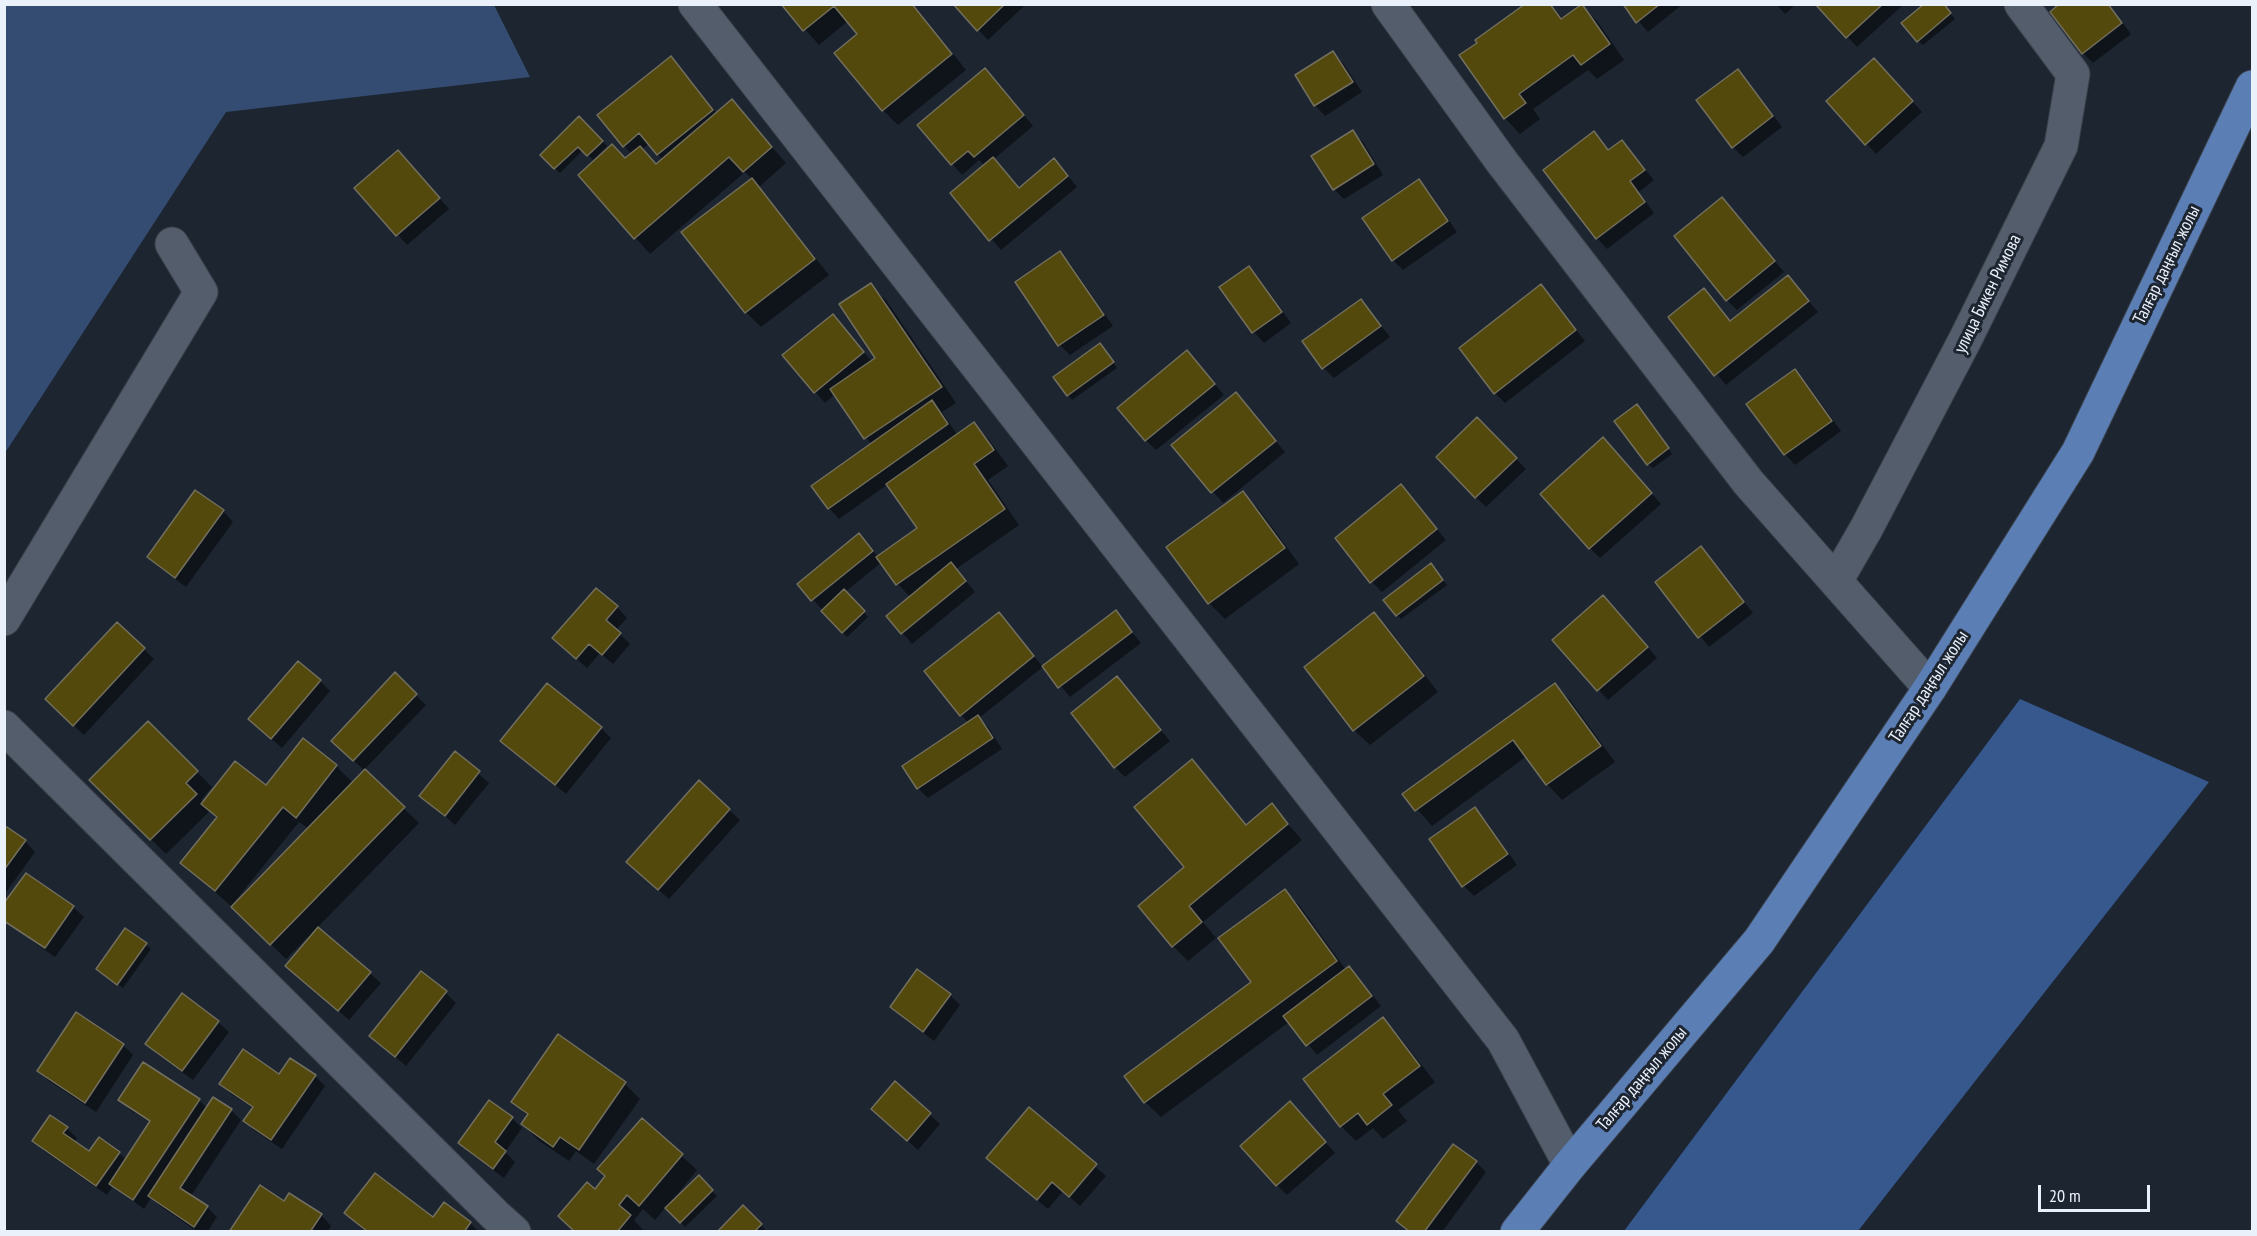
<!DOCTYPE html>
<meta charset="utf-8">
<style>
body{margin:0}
#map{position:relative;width:2257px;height:1236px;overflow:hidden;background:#1d2531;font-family:"PT Sans Narrow",sans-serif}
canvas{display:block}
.frame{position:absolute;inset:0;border:6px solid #ebf1fa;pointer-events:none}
.scale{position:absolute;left:2038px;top:1185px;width:112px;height:27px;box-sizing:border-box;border:3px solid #ebf1fa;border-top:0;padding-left:8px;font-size:18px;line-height:21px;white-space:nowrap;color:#ebf1fa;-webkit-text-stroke:4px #1d2531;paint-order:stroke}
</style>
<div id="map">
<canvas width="2257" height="1236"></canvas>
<div class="frame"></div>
<div class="scale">20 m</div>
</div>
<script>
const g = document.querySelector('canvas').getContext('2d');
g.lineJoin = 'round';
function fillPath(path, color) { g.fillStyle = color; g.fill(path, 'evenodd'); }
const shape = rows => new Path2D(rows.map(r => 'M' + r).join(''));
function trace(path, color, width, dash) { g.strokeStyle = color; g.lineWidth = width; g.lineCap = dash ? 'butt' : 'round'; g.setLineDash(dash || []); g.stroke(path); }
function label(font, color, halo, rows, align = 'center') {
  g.font = font + ' "PT Sans Narrow",sans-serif'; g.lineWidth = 6; g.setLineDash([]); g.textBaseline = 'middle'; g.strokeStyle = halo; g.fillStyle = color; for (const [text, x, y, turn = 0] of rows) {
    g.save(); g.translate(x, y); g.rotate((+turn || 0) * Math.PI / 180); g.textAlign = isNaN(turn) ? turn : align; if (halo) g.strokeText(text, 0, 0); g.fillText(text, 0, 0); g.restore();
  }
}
fillPath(shape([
 [5,4,494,5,530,77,226,112,5,453]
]), '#344c71');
fillPath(shape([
 [2020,699,2209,782,1858,1231,1624,1231]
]), '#37588d');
fillPath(shape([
 [783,4,913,4,966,70,898,125,883,110,836,53,859,34,848,21,819,45],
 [955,4,1026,4,988,40],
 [1528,4,1551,4,1563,19,1582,6,1597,21,1624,60,1597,79,1588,70,1533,109,1540,119,1520,134,1505,118,1461,56],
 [1624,4,1683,4,1648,32],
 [1776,4,1796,4,1785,14],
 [1817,4,1904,4,1857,47],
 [1943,4,1955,19,1923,45,1918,41],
 [2108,4,2131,34,2093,63,2083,53],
 [1333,53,1343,63,1362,92,1325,116,1315,105,1297,75],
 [681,68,717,114,732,101,786,163,759,187,829,275,761,327,746,312,684,232,752,179,745,172,650,254,580,175,626,160,632,154,624,146],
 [649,144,663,160,657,165,641,150],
 [1884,70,1922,112,1876,154,1828,101],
 [1738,71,1748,81,1782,127,1743,157,1733,147],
 [995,80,1033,126,994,159,1020,189,1064,171,1077,187,1001,250,952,193,985,166,979,160,962,175,919,125],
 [579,118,607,146,593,160,583,150,560,173,542,155],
 [1353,132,1363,142,1383,175,1344,199,1334,189],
 [1594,133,1609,151,1622,142,1654,180,1639,192,1654,213,1607,249,1597,238,1545,170],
 [408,162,449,209,407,245,356,188],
 [1419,181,1429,191,1457,232,1403,270,1393,260],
 [1722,199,1784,272,1737,310,1727,300],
 [1060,253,1070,263,1113,326,1070,355,1060,345,1017,282],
 [1249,268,1259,278,1291,323,1264,343,1254,332,1221,287],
 [1788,277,1818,312,1726,385,1670,317,1704,290,1731,322],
 [870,285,886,300,956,403,942,412,958,436,974,424,989,440,1008,466,988,480,1019,525,956,569,975,592,912,644,888,616,911,598,898,584,882,562,845,592,868,617,847,637,799,584,859,535,878,557,919,528,888,484,839,519,829,508,814,486,872,445,835,394,825,403,784,355,833,316,872,362,877,358],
 [1540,286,1585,341,1505,403,1495,393],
 [1361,300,1390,337,1334,378,1324,368,1304,341],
 [1105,350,1117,368,1072,400,1068,395],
 [1187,352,1224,395,1156,450,1146,440],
 [1794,371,1805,381,1841,431,1795,465,1785,454,1749,404],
 [1236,394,1285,452,1223,503,1173,445],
 [1641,411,1672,454,1653,468,1648,464],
 [1477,419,1526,469,1486,507,1476,497],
 [1613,450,1661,504,1600,558,1590,548],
 [1401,486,1446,540,1382,592,1372,582],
 [1243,493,1258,508,1299,564,1225,619,1209,603,1168,547],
 [223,511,233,522,186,587,159,567,149,557],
 [1701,548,1753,613,1709,647,1657,583],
 [1435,570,1447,585,1401,619,1397,615],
 [617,607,627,618,616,630,630,644,613,664,600,653,587,668,565,648],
 [1613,607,1657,658,1608,700,1554,640],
 [1115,612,1141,643,1070,697,1044,666,979,718,988,727,1002,749,928,798,918,788,969,723,961,715,998,614,1043,667],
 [1374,614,1389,629,1438,692,1370,745,1354,730,1306,667],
 [117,624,154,659,84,735,57,710],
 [395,675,426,705,364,770,419,823,317,928,381,983,349,1020,287,966,309,939,307,938,286,959,233,907,309,829,299,822,231,906,182,863,218,819,210,811,166,854,91,780,148,723,212,787,201,800,204,803,266,787,303,740,336,766,353,783,365,771,333,741],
 [1117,678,1170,741,1125,777,1115,767],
 [320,681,330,691,282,748,260,729],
 [1555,685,1570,700,1615,762,1562,800,1547,784,1527,756,1432,826,1404,794],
 [601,728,611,738,566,794,502,741],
 [455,753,489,783,455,825,421,795],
 [1191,761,1247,826,1271,805,1302,840,1203,922,1216,938,1188,961,1173,946,1186,867],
 [699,782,740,820,669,899,638,872],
 [1474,809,1485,819,1517,865,1474,896,1464,886,1431,840],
 [4,832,25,841,35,852,4,895],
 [26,875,73,907,84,917,55,957,4,921],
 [1285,891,1300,906,1346,970,1349,968,1359,978,1381,1006,1317,1055,1289,1022,1161,1117,1145,1102,1127,1076,1253,983],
 [126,930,151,949,123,988,102,973],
 [446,993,456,1003,406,1066,371,1036],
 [950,995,960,1005,934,1041,902,1017,891,1007],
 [182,996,218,1022,229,1032,193,1080,157,1054,147,1043],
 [1383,1019,1398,1035,1435,1082,1398,1110,1407,1121,1383,1139,1373,1128,1356,1141,1341,1126],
 [559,1036,625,1084,640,1099,594,1164,576,1151,569,1161,538,1140,523,1124,528,1117,513,1101],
 [123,1045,133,1055,96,1112,49,1081,39,1071],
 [280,1076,315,1076,325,1086,282,1149,255,1131,245,1121,254,1109,231,1094,221,1084],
 [895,1083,940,1124,918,1150,883,1119],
 [120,1099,199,1100,207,1108,231,1110,241,1120,191,1196,207,1207,217,1217,207,1232,198,1232,160,1206,151,1198,144,1209,113,1186,107,1195,44,1151,34,1141,67,1128,77,1138,74,1142,89,1153,119,1153,126,1160,151,1123,130,1110],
 [1029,1109,1106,1176,1080,1206,1063,1191,1048,1209,999,1168],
 [1300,1114,1335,1153,1287,1195,1277,1185],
 [512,1118,522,1128,505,1152,515,1162,504,1178,470,1153,460,1143],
 [642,1120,697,1170,671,1202,672,1203,699,1177,717,1196,685,1227,666,1207,655,1220,643,1209,634,1220,645,1232,575,1232,595,1191,607,1177],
 [1476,1162,1486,1172,1442,1232,1409,1232,1398,1221],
 [284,1203,321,1215,331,1226,327,1232,231,1232],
 [743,1207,765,1229,763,1232,719,1232],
 [346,1213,470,1223,479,1232,365,1232]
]), '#0007');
const building = shape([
 [781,4,912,4,952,54,882,111,834,53,857,34,834,6,803,31,781,4],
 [953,4,1005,4,977,31,953,4],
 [1525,4,1550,4,1561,19,1582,4,1610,44,1581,65,1573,55,1519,94,1526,103,1504,119,1459,55,1477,43,1475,40,1525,4],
 [1623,4,1660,4,1636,23,1623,4],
 [1815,4,1883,4,1846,38,1815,4],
 [1924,4,1944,4,1951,13,1917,42,1901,23,1924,4],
 [2059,4,2108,4,2122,23,2082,54,2050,12,2059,4],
 [1333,51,1353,82,1314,106,1295,75,1333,51],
 [671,56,713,110,657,155,639,133,623,147,597,115,671,56],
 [1874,58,1913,101,1865,145,1826,101,1874,58],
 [985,68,1024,115,974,157,968,151,951,165,917,125,985,68],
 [1738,69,1773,116,1732,148,1696,100,1738,69],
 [732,99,772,147,743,172,729,157,634,239,578,175,612,144,625,158,640,146,656,164,732,99],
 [579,116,603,141,587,156,578,147,554,169,540,155,579,116],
 [1353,130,1374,164,1333,190,1311,156,1353,130],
 [1594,131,1608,150,1622,140,1645,170,1630,181,1645,202,1596,239,1543,170,1594,131],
 [398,150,440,198,396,236,354,188,398,150],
 [993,157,1019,188,1054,158,1068,176,989,241,950,193,993,157],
 [752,178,815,259,745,313,681,232,752,178],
 [1419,179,1448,221,1392,261,1362,218,1419,179],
 [1722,197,1775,261,1726,301,1674,236,1722,197],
 [1060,251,1104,315,1058,346,1015,282,1060,251],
 [1249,266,1282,312,1252,333,1219,287,1249,266],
 [1788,275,1809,301,1714,376,1668,317,1704,288,1730,321,1788,275],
 [871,283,942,387,864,439,830,389,875,358,839,304,871,283],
 [1541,284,1576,330,1494,394,1459,348,1541,284],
 [1361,299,1381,326,1322,369,1302,341,1361,299],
 [833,314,864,352,814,393,782,355,833,314],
 [1100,343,1114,362,1067,396,1053,377,1100,343],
 [1187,350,1215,384,1145,441,1117,408,1187,350],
 [1795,369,1832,421,1784,455,1746,404,1795,369],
 [1236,392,1276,441,1211,493,1171,445,1236,392],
 [932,400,948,424,828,509,811,486,932,400],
 [1637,404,1669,448,1647,465,1614,421,1637,404],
 [1477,417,1517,458,1475,498,1436,457,1477,417],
 [974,422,994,450,974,464,1005,509,896,585,876,557,917,528,886,484,974,422],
 [1603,437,1652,493,1589,549,1540,494,1603,437],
 [1401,484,1437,529,1370,583,1335,538,1401,484],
 [195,490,224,510,175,578,147,557,195,490],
 [1243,491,1285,548,1208,604,1166,547,1243,491],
 [859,533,873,551,811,601,797,584,859,533],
 [1701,546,1744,602,1698,638,1655,582,1701,546],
 [951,562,966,581,901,634,886,616,951,562],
 [1431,563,1443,580,1396,616,1383,600,1431,563],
 [596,588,618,606,606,620,621,633,602,655,589,644,576,659,552,638,596,588],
 [844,589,865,611,842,633,821,611,844,589],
 [1603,595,1648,647,1597,691,1552,640,1603,595],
 [1116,610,1132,632,1058,688,1042,666,1116,610],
 [999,612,1034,656,960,716,924,671,999,612],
 [1374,612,1424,676,1353,731,1304,667,1374,612],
 [117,622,145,648,73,726,45,699,117,622],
 [298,661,321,680,271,739,248,719,298,661],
 [395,672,417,694,353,761,331,741,395,672],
 [1117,676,1161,730,1114,768,1071,713,1117,676],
 [547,683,602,727,555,785,500,741,547,683],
 [1555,683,1601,746,1546,785,1513,740,1415,811,1402,794,1555,683],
 [978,715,993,738,917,789,902,766,978,715],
 [148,721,198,771,186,783,197,794,150,840,89,780,148,721],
 [303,738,337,765,296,818,283,807,215,891,180,863,217,817,201,804,235,761,266,785,303,738],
 [455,751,480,771,445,816,419,796,455,751],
 [1192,759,1246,825,1272,803,1288,824,1189,906,1202,922,1172,947,1138,906,1184,867,1134,807,1192,759],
 [365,769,405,807,270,945,231,907,365,769],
 [699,780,730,809,658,890,626,862,699,780],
 [1475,807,1508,854,1462,887,1429,839,1475,807],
 [7,827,26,840,4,870,4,829,7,827],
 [26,873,74,906,45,948,4,921,4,903,26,873],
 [1285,889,1337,961,1144,1103,1124,1076,1251,982,1218,938,1285,889],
 [318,927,371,972,338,1011,285,966,318,927],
 [125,928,147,943,117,985,96,969,125,928],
 [1349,966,1372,996,1306,1046,1283,1016,1349,966],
 [917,969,951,994,923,1032,890,1007,917,969],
 [421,971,447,991,395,1057,369,1036,421,971],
 [182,993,219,1021,182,1071,145,1044,182,993],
 [76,1012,124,1044,85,1103,37,1071,76,1012],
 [1383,1017,1420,1066,1383,1094,1392,1105,1367,1125,1358,1113,1340,1127,1303,1079,1383,1017],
 [558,1034,626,1082,579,1150,560,1137,553,1147,521,1124,528,1114,511,1102,558,1034],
 [243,1049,279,1074,290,1058,316,1075,271,1140,243,1121,253,1107,219,1084,243,1049],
 [143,1062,200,1099,133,1200,109,1184,150,1121,118,1100,143,1062],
 [895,1081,931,1113,907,1141,871,1109,895,1081],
 [213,1097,232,1109,180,1188,208,1206,194,1227,148,1196,213,1097],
 [489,1100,513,1117,495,1142,506,1151,493,1169,458,1143,489,1100],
 [1290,1101,1326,1142,1276,1186,1240,1146,1290,1101],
 [1029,1107,1097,1164,1069,1197,1052,1182,1037,1200,986,1158,1029,1107],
 [50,1115,68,1127,63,1133,89,1151,99,1137,120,1152,96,1186,32,1141,50,1115],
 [642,1118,683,1154,639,1206,627,1195,619,1205,631,1215,617,1232,575,1232,558,1216,587,1182,595,1189,605,1176,597,1169,642,1118],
 [1453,1144,1477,1161,1424,1232,1410,1232,1396,1221,1453,1144],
 [375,1173,433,1217,444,1202,471,1222,464,1232,368,1232,344,1213,375,1173],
 [699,1175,713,1190,680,1223,665,1208,699,1175],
 [260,1185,284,1201,289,1193,322,1214,310,1232,229,1232,260,1185],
 [743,1205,762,1224,754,1232,717,1232,743,1205]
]);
fillPath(building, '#53490d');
trace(building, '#726f5e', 1.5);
const minor = shape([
 [695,4,1503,1040,1570,1165],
 [1388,4,1502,162,1748,482,1930,688],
 [1836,581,1866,529,1965,340,2061,146,2073,74,2021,4],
 [4,619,201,292,172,244],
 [4,727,495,1215,514,1232]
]);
const major = shape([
 [1517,1232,1570,1165,1759,941,1930,688,2078,452,2252,87]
]);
trace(minor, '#39404a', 35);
trace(major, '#39404a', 35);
trace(minor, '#535d6b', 33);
trace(major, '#5b7eb5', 33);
label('18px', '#ebf1fa', '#1d2531', [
 ["Талғар даңғыл жолы",2167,265,-64],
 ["улица Бикен Римова",1988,294,-64],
 ["Талғар даңғыл жолы",1929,687,-57],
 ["Талғар даңғыл жолы",1642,1079,-50]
]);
</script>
